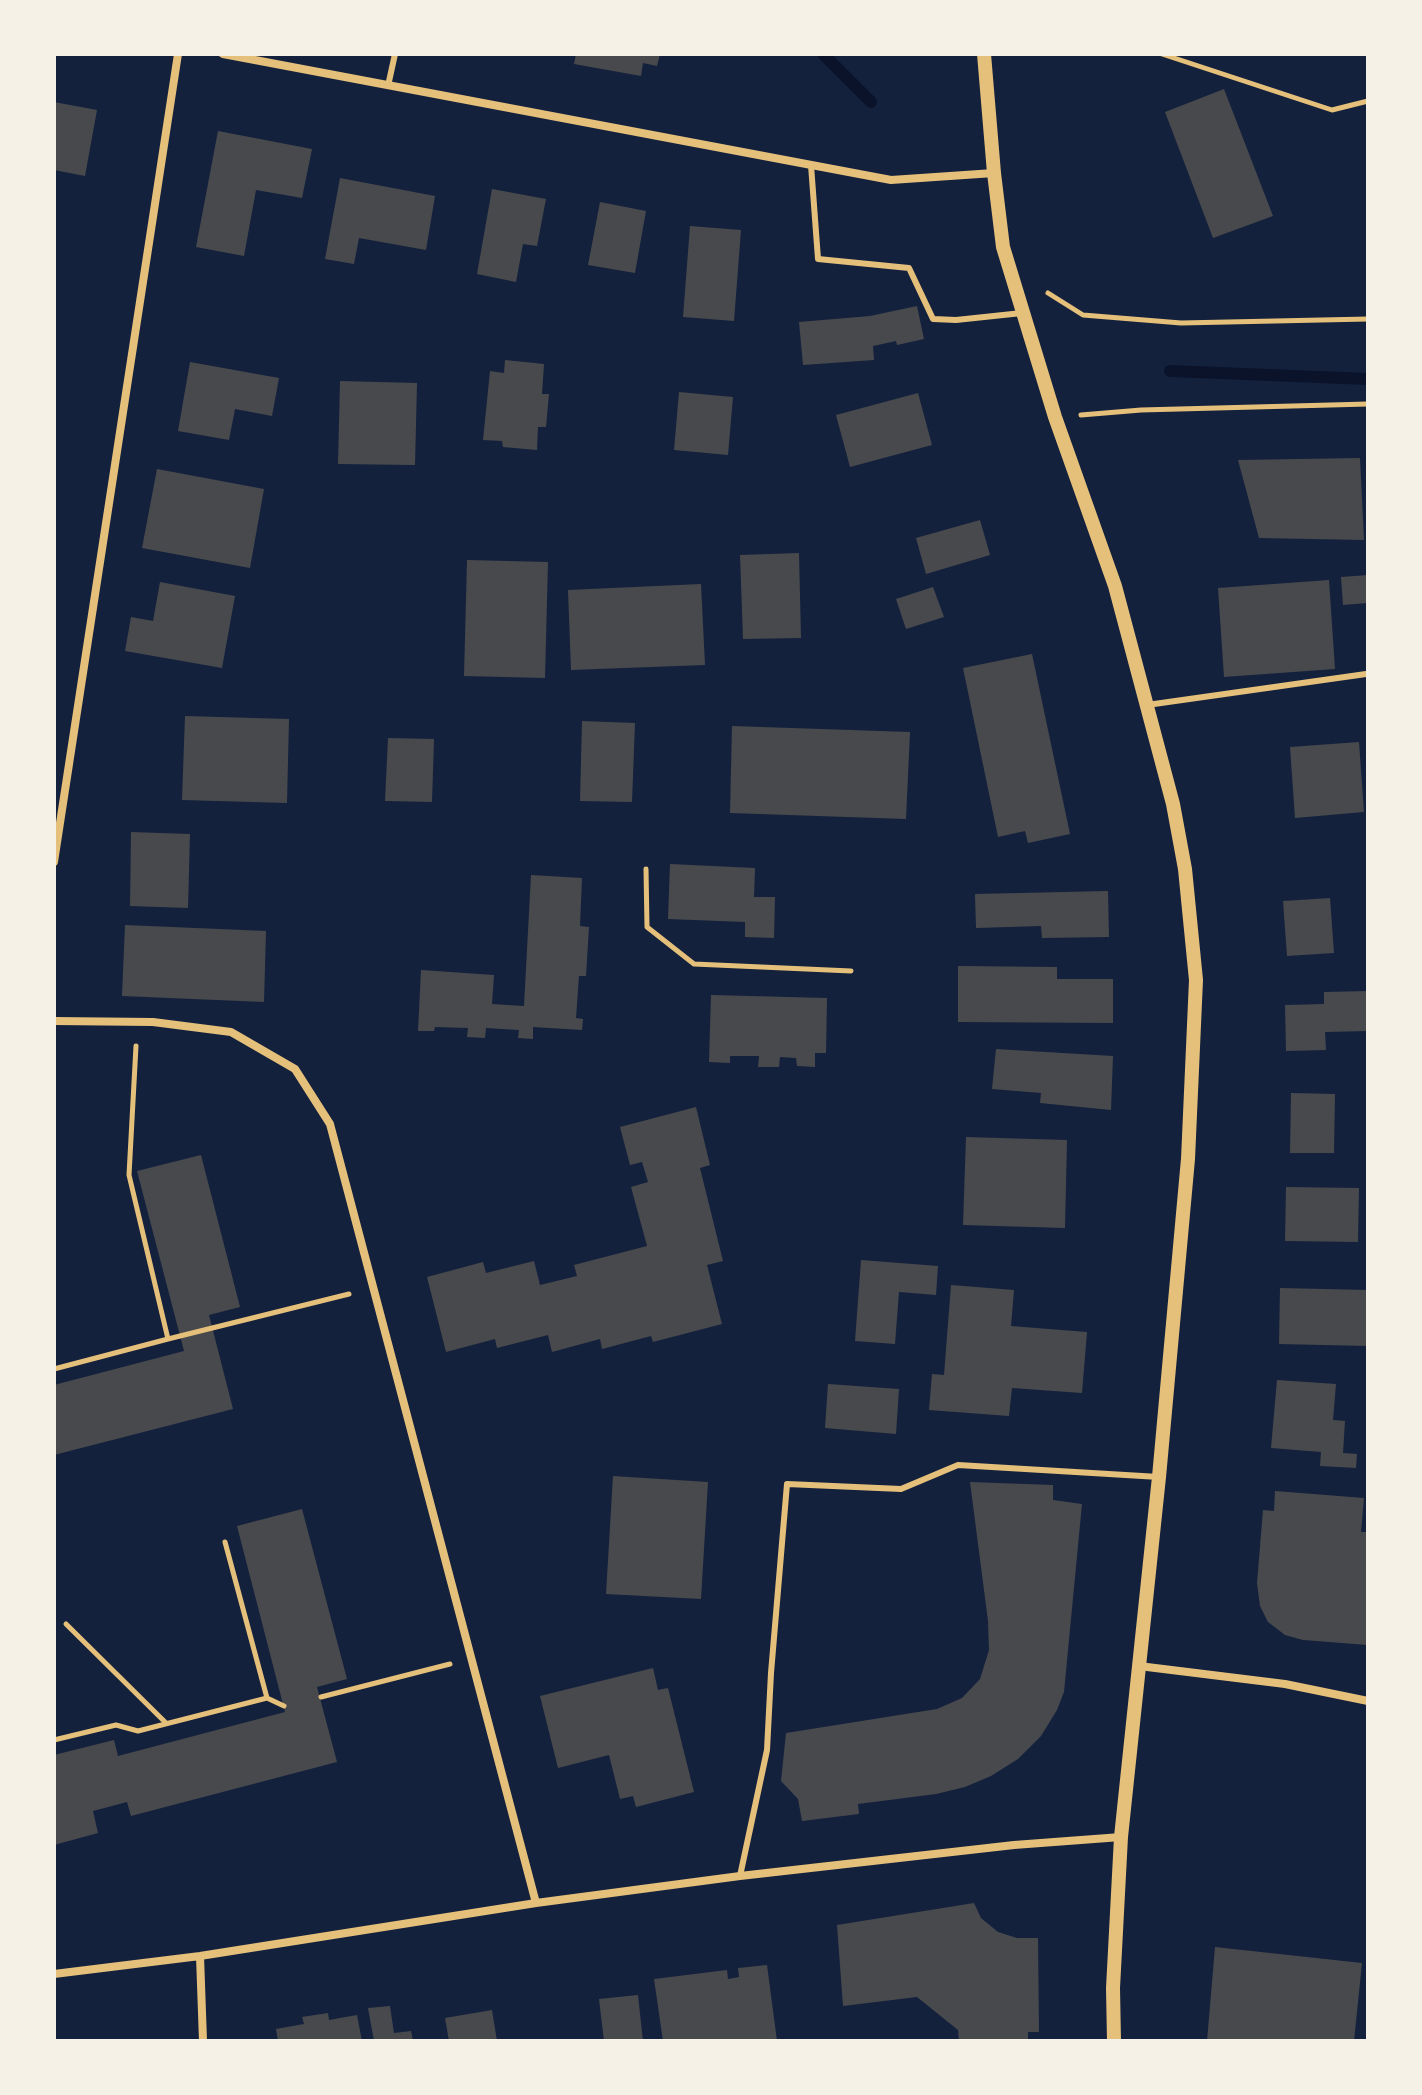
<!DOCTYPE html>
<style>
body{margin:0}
#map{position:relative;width:1422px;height:2095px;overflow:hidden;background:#14213d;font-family:"Exo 2",sans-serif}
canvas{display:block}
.frame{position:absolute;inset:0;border:56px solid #f6f1e7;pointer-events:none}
</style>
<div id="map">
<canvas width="1422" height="2095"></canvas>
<div class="frame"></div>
</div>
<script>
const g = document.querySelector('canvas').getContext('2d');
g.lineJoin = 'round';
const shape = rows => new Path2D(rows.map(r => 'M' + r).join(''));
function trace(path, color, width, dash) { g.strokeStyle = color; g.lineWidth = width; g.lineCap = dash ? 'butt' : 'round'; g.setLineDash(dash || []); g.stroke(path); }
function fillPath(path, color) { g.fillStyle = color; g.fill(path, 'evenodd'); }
trace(shape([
 [823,54,871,102],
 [1170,371,1368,379]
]), '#0b132b', 12);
fillPath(shape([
 [576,54,660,54,657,66,643,63,641,76,574,64],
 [1224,89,1273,216,1213,238,1165,112],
 [54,102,97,110,85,176,54,170],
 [218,131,312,149,302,198,256,190,244,256,196,247],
 [340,178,435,196,426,250,359,238,354,264,325,259],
 [492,189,546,199,537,246,523,244,516,282,477,274],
 [600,202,646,211,635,273,588,265],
 [690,226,741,230,734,321,683,317],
 [917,306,924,339,897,345,896,341,873,346,874,360,803,365,799,322,870,316],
 [505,360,544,364,542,394,549,394,546,427,538,427,537,450,503,447,502,441,483,440,490,371,504,373],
 [190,362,279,378,272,416,235,409,229,440,178,431],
 [340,381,417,383,415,465,338,464],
 [679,392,733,397,728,455,674,450],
 [918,393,932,445,850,467,836,415],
 [1360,458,1364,540,1259,538,1238,460],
 [157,469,264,489,250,568,142,548],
 [980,520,990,555,926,574,916,538],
 [799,553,801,638,743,639,740,555],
 [467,560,548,562,545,678,464,676],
 [1368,575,1368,603,1343,605,1341,577],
 [1329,580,1335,669,1224,677,1218,588],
 [160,582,235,596,222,668,125,651,131,617,153,621],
 [701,584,705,665,571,670,568,590],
 [933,587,944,617,906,629,896,599],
 [1032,654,1070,834,1028,843,1025,831,998,837,963,668],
 [185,716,289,719,287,803,182,800],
 [582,721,635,723,632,802,580,801],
 [732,726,910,732,906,819,730,813],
 [388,738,434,739,432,802,385,801],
 [1359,742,1364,812,1295,818,1290,747],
 [131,832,190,834,188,908,130,906],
 [670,864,755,868,754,897,775,897,774,938,745,937,745,922,668,919],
 [531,875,582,878,580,926,589,927,586,976,579,976,576,1018,583,1019,582,1030,533,1027,533,1039,518,1038,519,1030,486,1028,485,1038,467,1037,468,1028,435,1027,434,1031,418,1031,421,970,494,975,492,1004,524,1006],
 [1108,891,1109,937,1042,938,1041,926,976,928,975,894],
 [1330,898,1334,953,1287,956,1283,901],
 [125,925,266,931,264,1002,122,996],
 [958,966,1057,967,1057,979,1113,979,1113,1023,958,1022],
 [1368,991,1368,1031,1325,1032,1326,1050,1286,1051,1285,1005,1324,1004,1324,992],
 [711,995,827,998,826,1053,815,1053,815,1067,797,1066,796,1058,780,1057,779,1067,758,1067,759,1056,730,1056,730,1063,709,1062],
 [996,1049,1113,1056,1111,1110,1040,1103,1041,1093,992,1089],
 [1291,1093,1335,1094,1334,1153,1290,1153],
 [696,1107,710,1165,700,1168,723,1261,707,1265,722,1324,653,1342,651,1336,602,1349,600,1339,552,1352,548,1335,497,1348,495,1339,446,1352,427,1277,483,1262,486,1273,534,1261,540,1285,577,1276,574,1265,647,1246,631,1187,648,1182,642,1162,630,1165,620,1127],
 [966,1137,1067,1140,1065,1228,963,1225],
 [201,1155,240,1307,209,1315,233,1409,54,1455,54,1385,184,1351,137,1171],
 [1286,1187,1359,1188,1358,1242,1285,1241],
 [861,1260,938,1266,936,1295,899,1292,895,1344,855,1341],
 [951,1285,1014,1290,1011,1326,1087,1332,1082,1393,1012,1388,1009,1416,929,1410,932,1374,944,1375],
 [1280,1288,1368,1290,1368,1346,1279,1344],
 [1277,1380,1336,1384,1333,1420,1345,1421,1343,1453,1357,1454,1356,1468,1320,1466,1321,1452,1271,1448],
 [828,1384,899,1389,896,1434,825,1428],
 [613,1476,708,1482,701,1599,606,1594],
 [970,1482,1053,1485,1053,1500,1082,1504,1064,1692,1057,1710,1041,1736,1018,1759,991,1776,965,1787,936,1794,858,1804,859,1814,802,1821,798,1799,781,1781,786,1733,937,1709,962,1698,980,1679,989,1650,988,1621],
 [1275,1491,1364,1498,1361,1532,1368,1532,1368,1645,1303,1640,1285,1635,1268,1622,1260,1606,1257,1583,1263,1510,1274,1511],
 [302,1509,347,1679,317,1687,337,1762,131,1816,127,1802,93,1811,98,1833,54,1845,54,1755,114,1740,118,1756,285,1712,237,1526],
 [653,1668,658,1690,668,1688,694,1792,636,1807,633,1796,620,1799,609,1755,558,1768,540,1696],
 [974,1903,981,1918,998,1932,1017,1938,1038,1938,1039,2032,1028,2032,1028,2041,959,2041,958,2030,917,1997,843,2006,837,1925],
 [1215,1947,1362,1963,1354,2041,1207,2041],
 [767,1965,777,2041,663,2041,654,1979,727,1970,728,1979,739,1977,738,1968],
 [638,1995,643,2041,604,2041,599,1999],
 [390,2006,394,2033,411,2031,413,2041,374,2041,368,2008],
 [492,2010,497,2041,449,2041,445,2018],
 [328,2013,329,2020,357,2015,362,2041,278,2041,276,2029,304,2024,302,2017]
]), '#48494c');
trace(shape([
 [1162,54,1332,110,1368,101],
 [1048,293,1083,315,1181,323,1368,319],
 [1081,415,1141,410,1368,404],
 [646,869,647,927,694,964,851,971],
 [168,1339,349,1294],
 [54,1369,168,1339,129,1175,136,1046],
 [66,1624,166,1723],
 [321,1697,450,1664],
 [267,1698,284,1706],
 [54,1740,116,1725,138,1731,267,1698,225,1542]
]), '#e5c07b', 5);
trace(shape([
 [388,86,395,54],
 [811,165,818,259,909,268,933,319,956,320,1022,313],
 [1147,705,1366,674],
 [740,1876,767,1750,771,1673,787,1484,901,1489,958,1465,1159,1477]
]), '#e5c07b', 6);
trace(shape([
 [223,54,891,180,994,173],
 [54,862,178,54],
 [54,1021,153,1022,231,1032,295,1069,330,1124,536,1903],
 [1139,1666,1285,1684,1368,1701],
 [200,1956,203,2041],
 [54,1974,200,1956,536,1903,740,1876,1014,1845,1121,1837]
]), '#e5c07b', 8);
trace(shape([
 [984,54,994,173,1003,247,1055,417,1115,586,1173,804,1185,869,1196,980,1188,1159,1159,1477,1121,1837,1113,1988,1114,2041]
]), '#e5c07b', 14);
</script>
